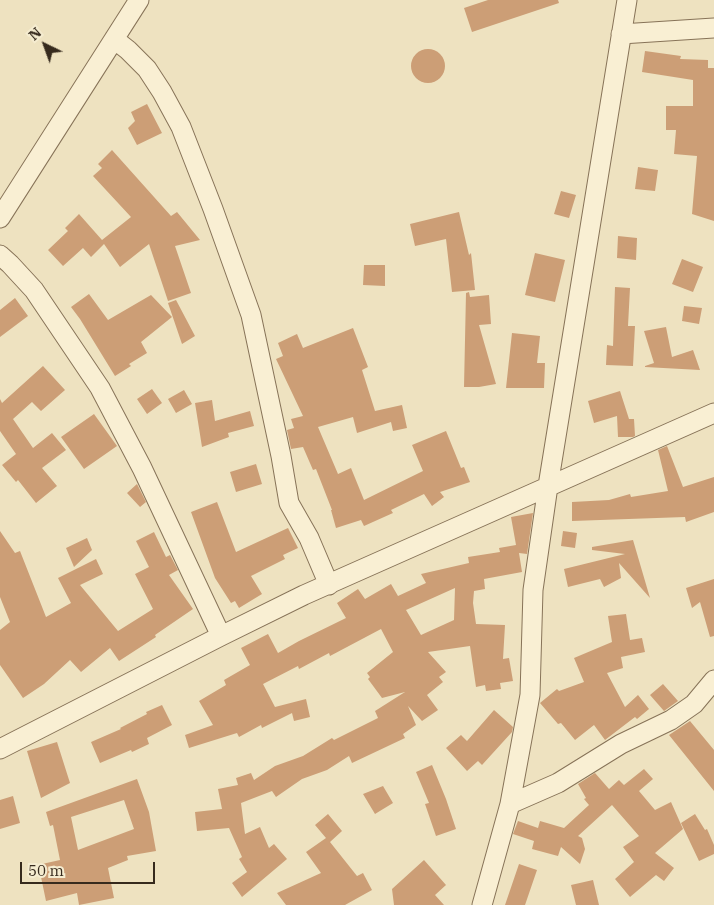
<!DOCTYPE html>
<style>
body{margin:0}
#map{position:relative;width:714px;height:905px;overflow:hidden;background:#eee2c0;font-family:"IBM Plex Serif",serif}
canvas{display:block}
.north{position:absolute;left:20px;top:20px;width:50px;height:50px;-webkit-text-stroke:4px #f5ecd0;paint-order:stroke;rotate:318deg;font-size:14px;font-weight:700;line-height:20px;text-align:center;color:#362a1d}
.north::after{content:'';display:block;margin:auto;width:18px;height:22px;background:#362a1d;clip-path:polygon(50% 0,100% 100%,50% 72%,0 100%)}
.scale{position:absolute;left:20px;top:862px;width:135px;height:22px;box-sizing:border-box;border:2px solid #362a1d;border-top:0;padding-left:6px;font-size:15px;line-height:18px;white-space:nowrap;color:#362a1d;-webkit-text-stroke:4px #f5ecd0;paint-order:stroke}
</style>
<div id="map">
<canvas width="714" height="905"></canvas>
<div class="north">N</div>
<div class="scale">50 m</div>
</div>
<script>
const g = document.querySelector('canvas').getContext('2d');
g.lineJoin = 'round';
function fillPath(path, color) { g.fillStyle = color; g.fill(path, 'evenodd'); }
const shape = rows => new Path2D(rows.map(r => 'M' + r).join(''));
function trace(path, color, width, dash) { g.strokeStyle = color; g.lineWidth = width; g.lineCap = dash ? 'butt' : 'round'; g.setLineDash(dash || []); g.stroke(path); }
fillPath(shape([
 [488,0,558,0,559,3,472,32,464,8],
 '411 66a17 17 0 1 1 34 0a17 17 0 1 1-34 0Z',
 [645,51,681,56,680,59,708,60,708,68,714,68,714,221,692,214,697,156,674,154,676,130,666,130,666,106,693,106,693,80,642,72],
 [147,104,162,133,137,145,128,128,135,121,131,112],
 [112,150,171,216,177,212,200,240,175,246,191,293,168,301,149,244,120,267,104,244,91,257,83,248,63,266,48,250,68,231,65,228,79,214,102,240,131,217,93,176,102,168,98,164],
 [638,167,658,170,655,191,635,189],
 [561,191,576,195,569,218,554,214],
 [459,212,469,255,471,253,475,290,452,292,446,239,415,246,410,224],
 [618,236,637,238,636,260,617,258],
 [535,253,565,260,555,302,525,295],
 [682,259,703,267,693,292,672,284],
 [364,265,385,265,385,286,363,285],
 [615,287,630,288,628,326,635,326,633,366,606,365,607,345,613,346],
 [469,292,470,297,489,295,491,324,479,325,496,384,479,387,464,387,466,293],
 [89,294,108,320,151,295,172,317,141,342,147,353,129,364,131,366,115,376,80,319,71,307],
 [15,298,28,316,0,337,0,310],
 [176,300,195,336,182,344,168,303],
 [684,306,702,308,699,324,682,321],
 [666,327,672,357,693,350,700,370,645,367,645,366,654,363,644,331],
 [353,328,368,367,362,370,375,411,402,405,407,428,393,431,391,422,357,433,353,417,318,427,338,474,351,468,364,500,423,471,412,445,446,431,461,468,464,467,470,482,440,492,444,497,432,506,424,494,391,510,393,513,364,526,361,520,336,528,331,510,332,510,316,469,313,470,303,447,291,449,287,430,294,428,291,419,303,416,276,359,283,356,278,343,297,334,303,348],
 [512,333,540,336,537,363,545,363,544,388,506,388],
 [43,366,65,390,41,411,32,402,13,419,33,448,52,433,66,450,42,468,57,486,36,503,18,480,16,482,2,465,16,454,0,431,0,399,2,403],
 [152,389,162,403,147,414,137,399],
 [184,390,192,404,176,413,168,399],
 [620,391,629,419,634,419,635,436,633,437,618,437,617,416,594,423,588,401],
 [212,400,215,421,250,411,254,426,228,433,229,437,202,447,195,403],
 [94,414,117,446,84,469,61,437],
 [667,446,683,487,714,477,714,512,686,522,685,517,572,521,572,502,609,500,630,494,631,497,668,491,658,450],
 [256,464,262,484,236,492,230,472],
 [137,484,146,502,140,507,127,493],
 [217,502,236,552,288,528,298,548,283,555,285,559,251,576,262,594,239,608,235,601,231,603,215,578,191,512],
 [533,513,527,554,519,553,522,572,484,579,485,589,474,591,473,603,476,624,505,625,503,659,509,658,513,681,500,683,501,689,486,691,485,685,476,687,470,646,428,652,446,672,439,677,443,682,427,695,438,710,422,721,408,706,416,725,403,734,405,738,352,763,349,756,327,770,302,779,276,797,272,791,241,803,245,834,260,827,269,848,274,844,287,859,242,897,232,883,247,872,239,859,242,857,229,828,197,831,195,812,222,809,218,789,238,785,236,778,251,773,254,780,275,766,303,756,332,738,334,740,378,718,375,711,405,692,382,698,368,679,370,677,367,673,393,652,381,629,330,656,329,653,299,669,298,666,263,684,275,707,306,699,310,717,294,721,292,713,262,728,261,725,239,737,237,733,189,748,185,735,213,725,199,701,226,685,224,680,250,665,241,648,268,634,278,653,299,641,346,618,337,603,358,589,365,599,391,584,398,596,426,583,421,574,469,563,468,557,500,552,499,548,516,545,511,517],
 [455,588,454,620,421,635,406,610],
 [0,531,15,553,20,551,46,617,71,603,58,578,96,559,103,574,80,585,118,631,153,609,135,574,149,567,136,541,154,532,166,557,170,555,178,570,169,575,193,609,155,635,156,637,119,661,110,648,81,672,70,660,44,684,23,698,0,665,0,630,10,622,0,597],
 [563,531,577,533,575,548,561,546],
 [87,538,92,550,74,567,66,548],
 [633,540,650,598,619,563,621,578,604,587,600,579,568,587,564,569,625,554,592,550,592,547],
 [714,579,714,636,710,637,700,602,692,608,686,588],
 [626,614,630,640,642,638,645,652,621,657,623,668,607,673,625,707,638,695,649,709,637,719,635,717,605,740,594,725,575,740,561,723,558,724,540,703,557,689,559,691,584,682,574,658,612,642,608,616],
 [663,684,678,701,664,711,650,695],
 [162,705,172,725,147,738,149,744,132,752,131,750,100,763,91,742,121,729,120,728,147,714,146,712],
 [494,710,513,727,512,732,482,765,478,761,467,771,446,748,461,735,467,741],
 [690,721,714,750,714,791,669,735],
 [57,742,70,783,41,798,27,751],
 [432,765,446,799,456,829,436,836,425,804,429,803,416,772],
 [644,769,653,779,639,791,655,810,671,802,683,829,655,853,674,868,664,881,656,875,630,897,615,879,634,862,623,847,639,836,612,805,578,836,582,838,585,849,580,864,561,847,558,856,532,849,534,841,513,834,518,821,538,828,540,821,564,828,589,805,584,799,586,798,578,784,595,773,609,789,619,780,624,785],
 [137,779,149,812,156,851,127,856,128,860,108,868,114,898,79,905,77,893,46,901,41,877,45,877,42,864,60,860,53,825,50,826,46,812],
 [124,800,134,829,78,850,71,817],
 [383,786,393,803,375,814,363,794],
 [13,796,20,823,0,829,0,800],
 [328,814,342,831,330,842,357,876,363,873,372,890,345,905,286,905,277,893,321,873,306,852,326,838,315,825],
 [695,814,705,830,707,829,714,845,714,854,699,861,681,823],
 [424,860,446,885,435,895,444,905,394,905,392,889],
 [519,864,537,870,525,905,505,905],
 [593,880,599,905,576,905,571,885]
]), '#cc9e76');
const street = shape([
 [621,34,714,28],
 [114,39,128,50,147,69,162,92,181,127,213,209,251,315,281,456,289,503,309,538,329,585],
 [0,218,139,0],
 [0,255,10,264,34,290,100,388,142,468,221,636],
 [0,749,221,636,304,595,714,413],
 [510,804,558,783,621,744,671,720,694,704,714,680],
 [482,905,510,804,530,695,533,590,548,486,627,0]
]);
trace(street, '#877358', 21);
trace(street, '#f9efd3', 19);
</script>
